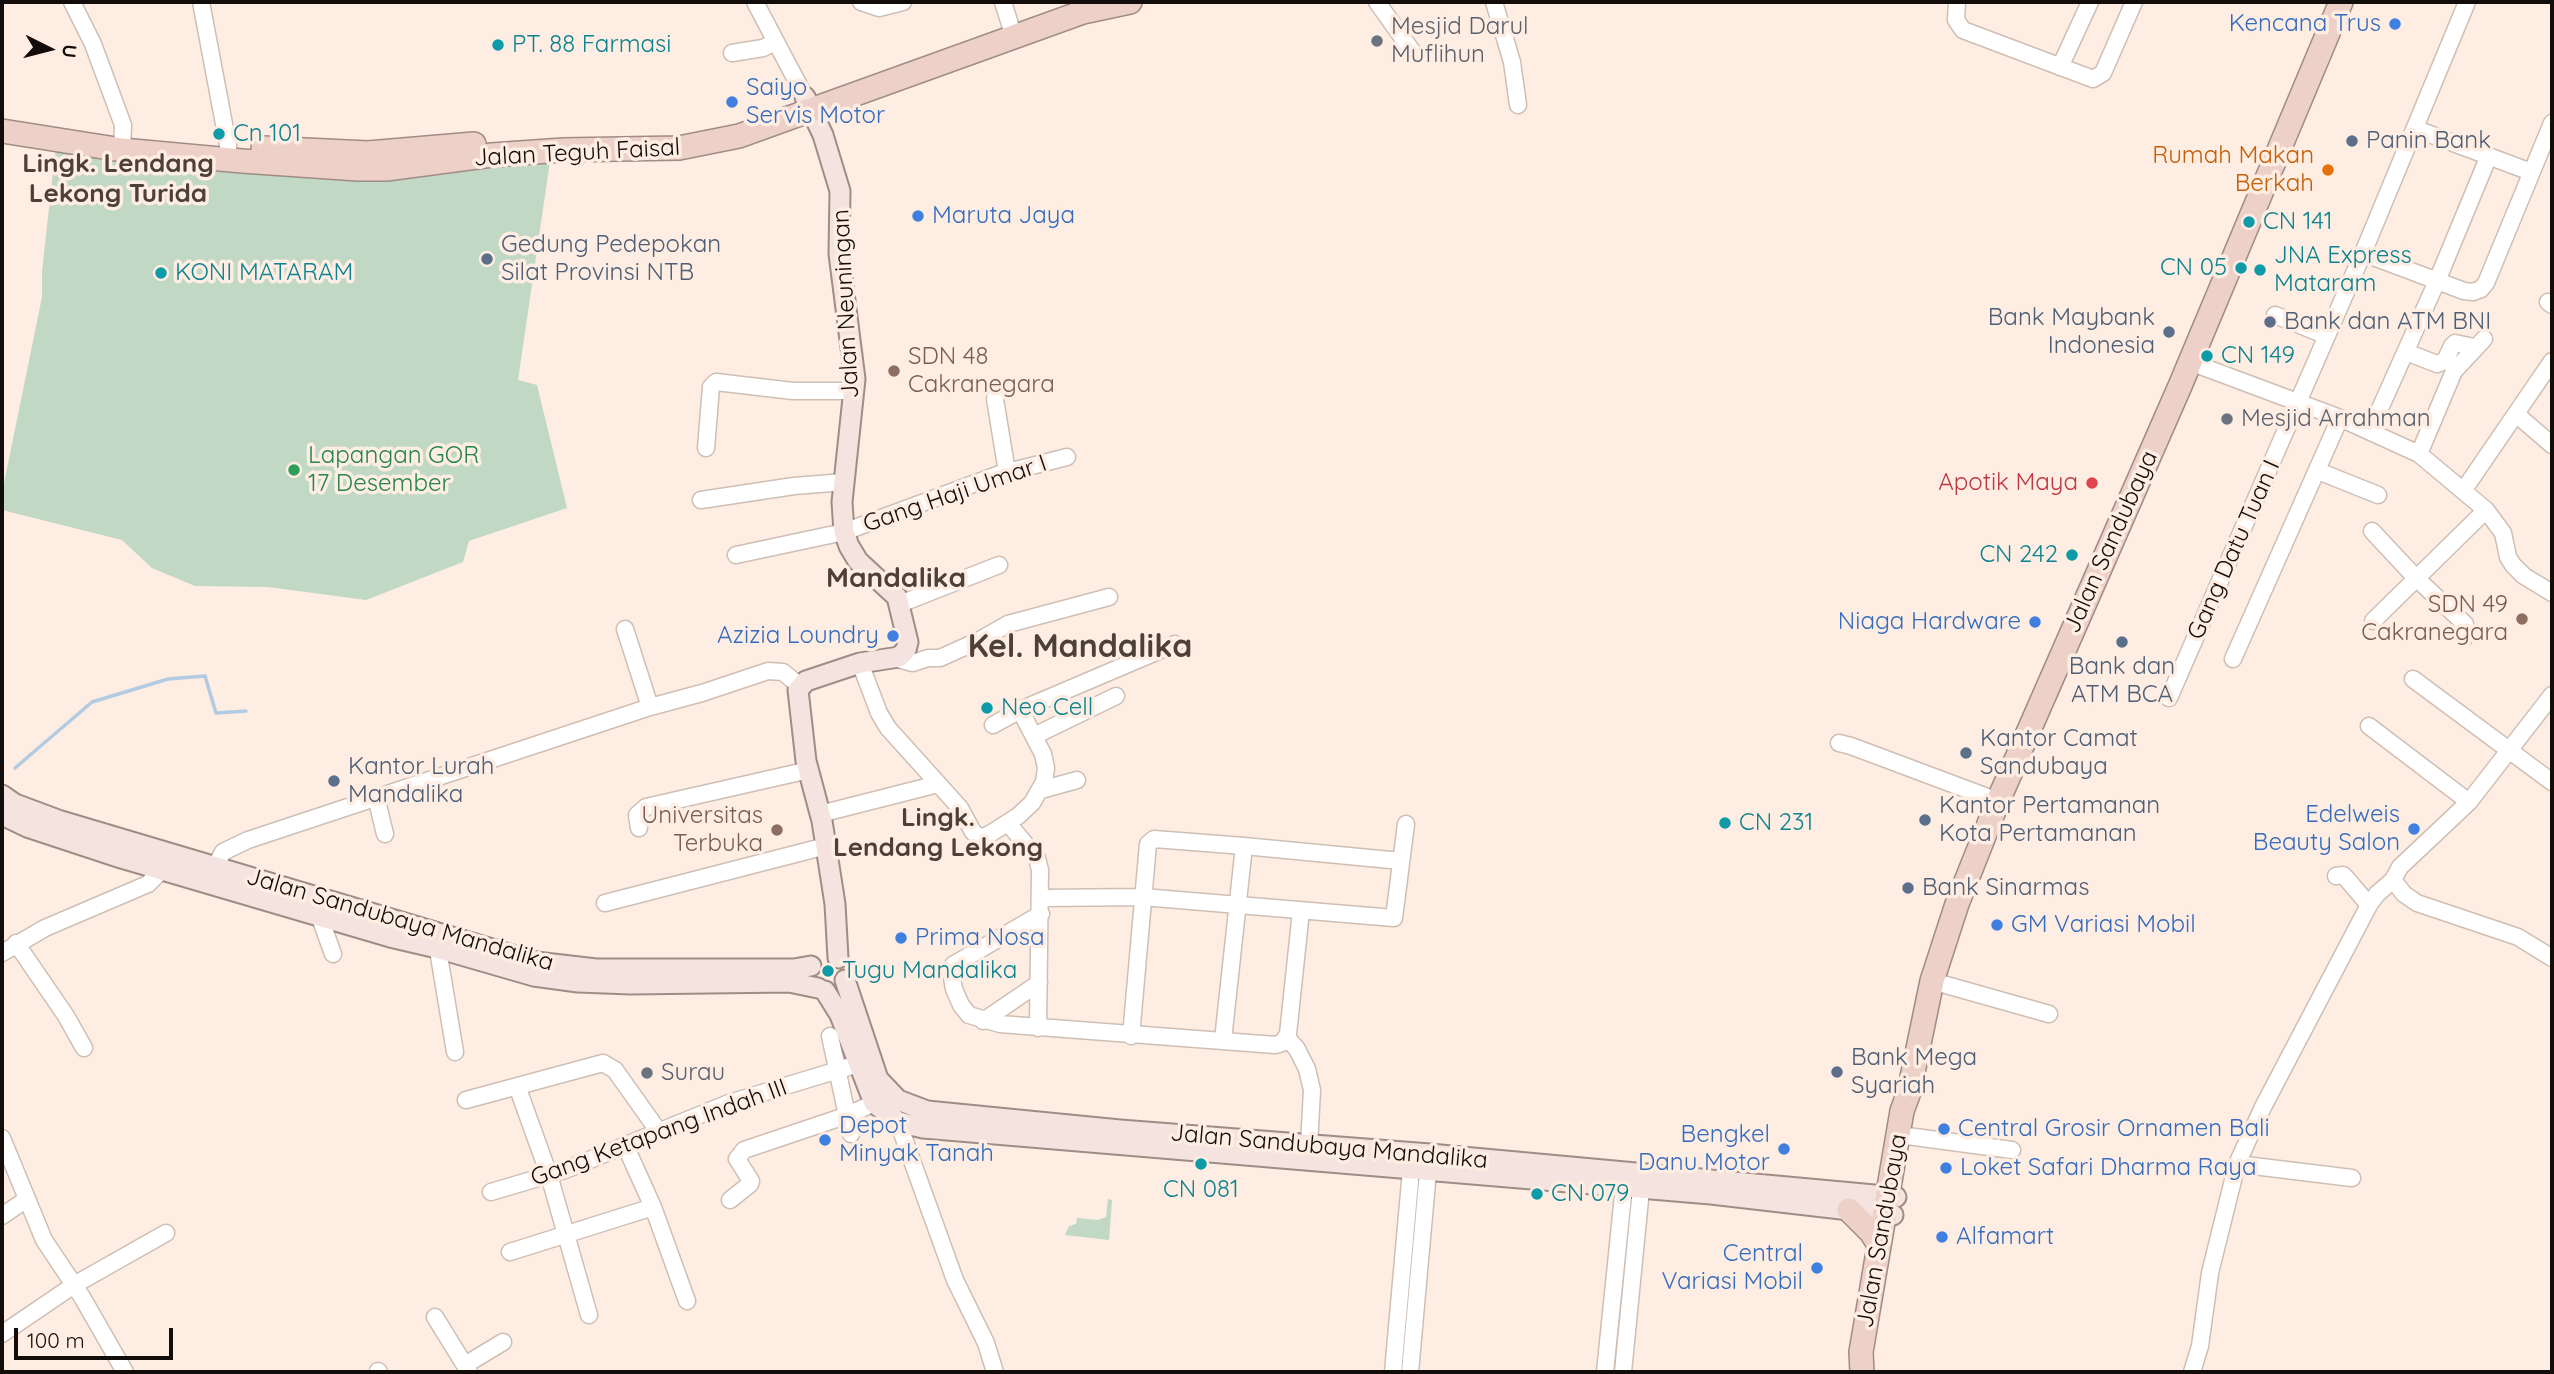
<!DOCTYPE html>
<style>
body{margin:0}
#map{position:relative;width:2554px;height:1374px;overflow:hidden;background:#fdede2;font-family:Quicksand,sans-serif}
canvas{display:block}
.frame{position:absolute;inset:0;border:4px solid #120d0a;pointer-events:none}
.north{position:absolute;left:14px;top:14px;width:70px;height:70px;-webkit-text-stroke:5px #fdede2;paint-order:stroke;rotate:96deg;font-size:19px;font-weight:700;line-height:28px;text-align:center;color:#120d0a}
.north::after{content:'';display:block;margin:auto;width:24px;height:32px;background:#120d0a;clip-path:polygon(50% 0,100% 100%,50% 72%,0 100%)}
.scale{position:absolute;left:14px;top:1328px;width:159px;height:32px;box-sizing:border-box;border:4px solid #120d0a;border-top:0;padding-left:9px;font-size:21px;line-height:24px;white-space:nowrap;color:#120d0a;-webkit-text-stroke:5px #fdede2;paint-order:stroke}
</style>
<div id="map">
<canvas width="2554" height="1374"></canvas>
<div class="frame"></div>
<div class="north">U</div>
<div class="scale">100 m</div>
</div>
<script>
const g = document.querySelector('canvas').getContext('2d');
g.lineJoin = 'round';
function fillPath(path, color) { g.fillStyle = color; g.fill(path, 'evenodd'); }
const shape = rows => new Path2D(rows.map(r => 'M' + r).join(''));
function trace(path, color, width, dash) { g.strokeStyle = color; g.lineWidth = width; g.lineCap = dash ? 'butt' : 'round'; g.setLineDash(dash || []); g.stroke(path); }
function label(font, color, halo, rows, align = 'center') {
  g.font = font + ' Quicksand,sans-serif'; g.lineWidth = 7; g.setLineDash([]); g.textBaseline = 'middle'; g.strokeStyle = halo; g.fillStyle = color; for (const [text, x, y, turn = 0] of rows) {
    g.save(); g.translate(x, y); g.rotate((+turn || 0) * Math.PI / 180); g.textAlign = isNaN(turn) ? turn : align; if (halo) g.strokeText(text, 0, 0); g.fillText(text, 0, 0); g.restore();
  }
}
fillPath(shape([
 [56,145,550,161,518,380,537,385,567,508,469,541,463,562,366,600,268,587,195,586,152,568,122,540,2,510,2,493,42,297,42,271],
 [1108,1199,1112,1200,1109,1240,1065,1235,1069,1226,1076,1224,1077,1218,1098,1220,1106,1217]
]), '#c1d8c4');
trace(shape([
 [15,768,92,702,168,679,205,676,216,713,246,711]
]), '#b2cbe2', 3.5);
const minor = shape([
 [72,2,93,44,123,125,122,150],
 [201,2,228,145,228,160],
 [755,2,805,97],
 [861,2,879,8,903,2],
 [1003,2,1014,37],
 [1377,2,1412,51],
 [1494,2,1512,62,1518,105],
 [1957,2,1956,20,1963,30,2093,79,2103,73,2134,2],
 [732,53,763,48,775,42],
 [2060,67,2090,2],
 [2416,129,2531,172],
 [2363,253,2464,291,2473,292,2481,289,2486,283,2552,123],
 [2548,302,2552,305],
 [2275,315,2327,336],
 [2406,352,2437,364,2445,361,2452,346,2455,343,2474,347],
 [2190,362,2340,418,2419,454,2486,510,2503,533,2508,557,2513,565,2524,576,2552,593],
 [995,399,1007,472],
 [2516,414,2552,445],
 [2370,431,2437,281,2488,158],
 [706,448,711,387,716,382,793,391,855,391],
 [2419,454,2454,371,2484,339],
 [2318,471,2378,495],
 [2463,491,2552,361],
 [701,500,794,486,844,482],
 [2372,531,2416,578,2465,624,2465,637],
 [736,555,844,532,1000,474,1067,457],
 [900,604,999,565],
 [2373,621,2486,510],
 [625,629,650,707],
 [894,658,913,663,928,658,940,658,980,640,1008,624,1109,597],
 [2233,659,2340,418],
 [860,663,879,713,888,728,960,808,973,832,978,836,984,837,993,832,1018,816,1032,803,1044,782,1046,768,1043,754,1020,710],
 [2413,679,2552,782],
 [2169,698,2363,253,2467,2],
 [993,725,1020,710,1175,644],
 [2369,726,2469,802],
 [1034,736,1116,696],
 [1839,743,1851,746,1998,801],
 [1041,790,1077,780],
 [376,797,385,834],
 [820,814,938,784],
 [639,828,637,815,646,807,809,770],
 [1012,828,1037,858,1040,870,1038,1028],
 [215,867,223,852,248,840,650,707,702,693,768,671,783,672,800,686],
 [2336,876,2343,875,2346,878,2369,905],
 [2393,880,2404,894,2417,903,2518,937,2552,958],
 [1041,898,1143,897,1394,918,1406,824],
 [605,903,826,846],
 [1041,914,953,965,951,972,954,989,961,1005,969,1015,1000,1024,1275,1045,1282,1043,1288,1034,1301,911],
 [319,915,333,954],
 [436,938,455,1052],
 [16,943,66,1016,84,1048],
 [2,953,45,928,148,884,162,870],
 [1932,981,2049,1014],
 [983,1021,1039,983],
 [830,1036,851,1134],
 [1131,1036,1148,844,1154,839,1244,846],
 [1287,1038,1297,1049,1307,1069,1312,1090,1309,1145],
 [1223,1040,1244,846,1401,861],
 [517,1086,549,1175,589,1315],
 [466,1100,603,1063,615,1070,659,1132],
 [898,1122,955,1280,986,1343,995,1372],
 [1907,1136,2012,1150],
 [2,1138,44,1240,82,1297,125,1372],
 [625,1145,653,1207,687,1301],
 [2237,1164,2352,1178],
 [491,1192,565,1170,729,1103,858,1064],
 [730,1200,750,1184,751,1181,737,1159,744,1150,848,1115,874,1103],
 [2,1216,27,1199],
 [510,1252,653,1207],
 [435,1317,469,1372],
 [2,1334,74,1285,166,1233],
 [465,1365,503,1342],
 [378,1371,379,1372],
 [1393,1372,1412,1159],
 [1410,1372,1429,1160],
 [1605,1372,1625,1176],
 [1623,1372,1642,1179],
 [2192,1372,2200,1346,2210,1273,2237,1164,2263,1107,2369,905,2377,894,2393,880,2400,867,2469,802,2552,695]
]);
const major = shape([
 [805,97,823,135,840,191,839,254,855,379,842,502,844,532,849,546,858,561,897,597,908,642,906,650,899,657,860,663,806,681,798,690,806,761,822,821,835,904,838,958],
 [2,795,15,804,58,820,536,962,596,969,794,969,811,966],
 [2,815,27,827,121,858,390,937,437,948,534,976,578,982,631,984,789,982,818,988],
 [845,980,878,1079,898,1100,927,1111,1120,1130,1430,1154,1896,1197],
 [825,991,840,1015,874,1103,898,1122,923,1128,1711,1194,1893,1215]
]);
const highway = shape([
 [2,131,122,150,242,161,358,169,386,169,492,155,563,150,679,148,739,136,1083,12,1130,2],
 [263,148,368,153,474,144],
 [1849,1210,1871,1232,1879,1245],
 [1862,1372,1861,1352,1902,1111,1909,1092,1932,981,1957,904,1998,801,2180,386,2341,2]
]);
trace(minor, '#cebfb5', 19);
trace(major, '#a08c86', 23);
trace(highway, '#a08c86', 26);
trace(minor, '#fff', 16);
trace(major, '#f4e3de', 19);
trace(highway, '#edd0c8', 23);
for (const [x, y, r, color] of [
 [2395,24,7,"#3f7fe0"],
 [1377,41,7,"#6b7280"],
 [498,45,7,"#0f9aa8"],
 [732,102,7,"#3f7fe0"],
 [219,134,7,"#0f9aa8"],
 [2352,141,7,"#5c6f8a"],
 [2328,170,7,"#e8710a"],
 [918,216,7,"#3f7fe0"],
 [2249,222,7,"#0f9aa8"],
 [487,259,7,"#5c6f8a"],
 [2241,268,7,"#0f9aa8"],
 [2260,270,7,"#0f9aa8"],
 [161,273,7,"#0f9aa8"],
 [2270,322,7,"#5c6f8a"],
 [2169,332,7,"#5c6f8a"],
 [2207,356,7,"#0f9aa8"],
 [894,371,7,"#8d6e63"],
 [2227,419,7,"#6b7280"],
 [294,470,7,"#2e9e5b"],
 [2092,483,7,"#e0444e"],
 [2072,555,7,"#0f9aa8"],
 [2522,619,7,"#8d6e63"],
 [2035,622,7,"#3f7fe0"],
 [893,636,7,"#3f7fe0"],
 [2122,642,7,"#5c6f8a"],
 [987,708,7,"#0f9aa8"],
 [1966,753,7,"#5c6f8a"],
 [334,781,7,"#5c6f8a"],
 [1925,820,7,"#5c6f8a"],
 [1725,823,7,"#0f9aa8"],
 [2414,829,7,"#3f7fe0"],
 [777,830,7,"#8d6e63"],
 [1908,888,7,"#5c6f8a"],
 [1997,925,7,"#3f7fe0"],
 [901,938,7,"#3f7fe0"],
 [828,971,7,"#0f9aa8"],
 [1837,1072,7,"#5c6f8a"],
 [647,1073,7,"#6b7280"],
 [1944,1129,7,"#3f7fe0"],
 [825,1140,7,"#3f7fe0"],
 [1784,1149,7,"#3f7fe0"],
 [1201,1164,7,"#0f9aa8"],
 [1946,1168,7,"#3f7fe0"],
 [1537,1194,7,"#0f9aa8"],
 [1942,1237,7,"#3f7fe0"],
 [1817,1268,7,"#3f7fe0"]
]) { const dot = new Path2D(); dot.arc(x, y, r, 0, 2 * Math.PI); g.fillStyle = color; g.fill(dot); trace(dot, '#fdede2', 2.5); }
label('24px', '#366cbe', '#fdede2', [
 ["Kencana Trus",2381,24,"right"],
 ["Saiyo",746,88],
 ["Servis Motor",746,116],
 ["Maruta Jaya",932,216],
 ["Niaga Hardware",2021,622,"right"],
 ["Azizia Loundry",879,636,"right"],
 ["Edelweis",2400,815,"right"],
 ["Beauty Salon",2400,843,"right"],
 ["GM Variasi Mobil",2011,925],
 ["Prima Nosa",915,938],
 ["Depot",839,1126],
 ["Minyak Tanah",839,1154],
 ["Central Grosir Ornamen Bali",1958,1129],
 ["Bengkel",1770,1135,"right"],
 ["Danu Motor",1770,1163,"right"],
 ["Loket Safari Dharma Raya",1960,1168],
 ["Alfamart",1956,1237],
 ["Central",1803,1254,"right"],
 ["Variasi Mobil",1803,1282,"right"]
], 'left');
label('24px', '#5b616d', '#fdede2', [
 ["Mesjid Darul",1391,27],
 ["Muflihun",1391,55],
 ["Mesjid Arrahman",2241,419],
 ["Surau",661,1073]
], 'left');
label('24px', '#0d838f', '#fdede2', [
 ["PT. 88 Farmasi",512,45],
 ["Cn 101",233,134],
 ["CN 141",2263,222],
 ["JNA Express",2274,256],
 ["Mataram",2274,284],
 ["CN 05",2227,268,"right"],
 ["KONI MATARAM",175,273],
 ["CN 149",2221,356],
 ["CN 242",2058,555,"right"],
 ["Neo Cell",1001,708],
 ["CN 231",1739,823],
 ["Tugu Mandalika",842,971],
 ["CN 081",1201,1190,"center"],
 ["CN 079",1551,1194]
], 'left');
label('24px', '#4e5e75', '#fdede2', [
 ["Panin Bank",2366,141],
 ["Gedung Pedepokan",501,245],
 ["Silat Provinsi NTB",501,273],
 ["Bank Maybank",2155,318,"right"],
 ["Indonesia",2155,346,"right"],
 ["Bank dan ATM BNI",2284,322],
 ["Bank dan",2122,667,"center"],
 ["ATM BCA",2122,695,"center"],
 ["Kantor Camat",1980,739],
 ["Sandubaya",1980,767],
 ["Kantor Lurah",348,767],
 ["Mandalika",348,795],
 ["Kantor Pertamanan",1939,806],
 ["Kota Pertamanan",1939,834],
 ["Bank Sinarmas",1922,888],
 ["Bank Mega",1851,1058],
 ["Syariah",1851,1086]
], 'left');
label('24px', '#120d0a', '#fdede2', [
 ["Jalan Teguh Faisal",577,153,-3],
 ["Jalan Neuningan",846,304,-93],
 ["Gang Haji Umar I",955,494,-19],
 ["Jalan Sandubaya",2111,542,-66],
 ["Gang Datu Tuan I",2234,550,-66],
 ["Jalan Sandubaya Mandalika",400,920,16],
 ["Gang Ketapang Indah III",659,1133,-20],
 ["Jalan Sandubaya Mandalika",1329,1147,5],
 ["Jalan Sandubaya",1882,1231,-80]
]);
label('24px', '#c56008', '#fdede2', [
 ["Rumah Makan",2314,156],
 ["Berkah",2314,184]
], 'right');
label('24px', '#785e54', '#fdede2', [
 ["SDN 48",908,357,"left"],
 ["Cakranegara",908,385,"left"],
 ["SDN 49",2508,605],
 ["Cakranegara",2508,633],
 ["Universitas",763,816],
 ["Terbuka",763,844]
], 'right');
label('24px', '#27864d', '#fdede2', [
 ["Lapangan GOR",308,456],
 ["17 Desember",308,484]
], 'left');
label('24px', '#be3a42', '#fdede2', [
 ["Apotik Maya",2078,483]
], 'right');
label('bold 26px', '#4d4038', '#fdede2', [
 ["Lingk. Lendang",118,164],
 ["Lekong Turida",118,194],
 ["Lingk.",938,818],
 ["Lendang Lekong",938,848]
]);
label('bold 28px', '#4d4038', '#fdede2', [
 ["Mandalika",896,579]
]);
label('bold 32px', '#4d4038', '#fdede2', [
 ["Kel. Mandalika",1080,647]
]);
</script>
